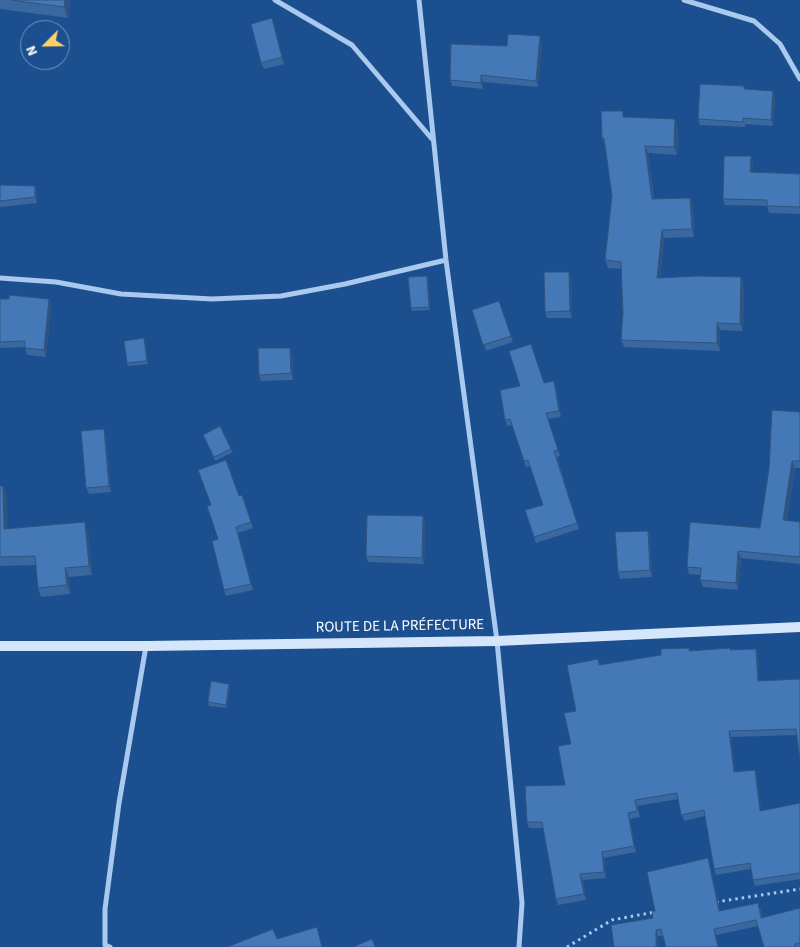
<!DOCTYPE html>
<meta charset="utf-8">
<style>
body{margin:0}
#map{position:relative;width:800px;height:947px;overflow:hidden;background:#1b4f8f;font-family:"Source Sans 3",sans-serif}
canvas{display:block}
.north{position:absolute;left:20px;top:20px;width:50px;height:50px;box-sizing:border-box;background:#1b4f8f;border:1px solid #7695bc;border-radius:50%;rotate:247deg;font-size:14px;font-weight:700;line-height:20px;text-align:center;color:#fff}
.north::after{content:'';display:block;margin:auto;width:18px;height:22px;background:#ffd166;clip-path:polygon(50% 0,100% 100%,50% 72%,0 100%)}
</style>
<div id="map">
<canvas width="800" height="947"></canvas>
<div class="north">N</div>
</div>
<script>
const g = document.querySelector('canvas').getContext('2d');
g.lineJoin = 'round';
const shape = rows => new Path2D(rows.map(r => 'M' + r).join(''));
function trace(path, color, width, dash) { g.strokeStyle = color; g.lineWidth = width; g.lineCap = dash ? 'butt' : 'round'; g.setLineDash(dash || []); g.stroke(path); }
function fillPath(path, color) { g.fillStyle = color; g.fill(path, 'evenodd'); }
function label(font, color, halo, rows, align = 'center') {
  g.font = font + ' "Source Sans 3",sans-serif'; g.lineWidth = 4; g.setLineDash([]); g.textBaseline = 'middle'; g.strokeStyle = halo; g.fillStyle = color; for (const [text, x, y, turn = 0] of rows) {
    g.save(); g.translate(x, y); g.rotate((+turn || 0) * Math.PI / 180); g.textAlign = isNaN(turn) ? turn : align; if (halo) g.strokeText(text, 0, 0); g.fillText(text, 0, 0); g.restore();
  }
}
trace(shape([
 [716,902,800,889],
 [567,947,612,920,655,912]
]), '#a9c9ee', 3, [2.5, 4]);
trace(shape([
 [275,0,352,45,432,139],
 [419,0,446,260,497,641,522,903,519,947],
 [684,0,754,21,780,44,800,79],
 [0,278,56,282,121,294,212,299,281,296,345,284,446,260],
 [110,947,105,945,105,909,119,803,146,646]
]), '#a9c9ee', 5);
trace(shape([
 [0,646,147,646,497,641,800,627]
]), '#d6e6fa', 10);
fillPath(shape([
 [0,0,70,0,68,18,0,9],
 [272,18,284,64,264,69,261,63],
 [540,36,542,43,538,87,483,82,483,89,452,86,450,80,507,46],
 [744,86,745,89,775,97,773,126,745,124,745,127,700,125,698,119],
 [625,117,678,127,677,155,648,153,654,199,690,198,693,205,694,237,664,238,660,278,744,284,743,331,720,330,720,351,624,347,621,340,623,313,621,269,608,268,605,260,612,196,605,146,602,138],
 [751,156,753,163,753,172,800,174,800,214,769,213,767,206,725,205,723,199],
 [0,185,35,186,37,192,37,203,0,207],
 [427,276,428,279,430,310,412,311,411,308],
 [572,279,572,318,547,318,545,312],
 [0,299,49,299,51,305,46,357,27,355,25,347,0,348],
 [499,301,513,342,486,351,472,310],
 [145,341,148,364,128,366,127,363],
 [292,354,293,380,261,381,259,375],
 [544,383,556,387,561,417,548,419,560,456,557,457,579,529,536,543,525,510,543,505,530,466,526,467,512,425,507,426,505,420],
 [800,412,800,468,795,468,787,521,800,522,800,564,741,558,738,590,703,587,700,580,700,575,689,574,687,567,760,528],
 [203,435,231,449,233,452,215,461],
 [106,436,111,492,89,494,86,488],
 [0,486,7,495,7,529,88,531,92,575,69,577,70,594,41,597,38,588,36,565,0,566],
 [242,495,253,528,238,533,253,590,226,596,224,590,218,539,211,505],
 [423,516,425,523,424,564,368,562,366,556],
 [648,531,650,537,652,577,620,579,618,572],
 [689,648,690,651,756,649,758,655,759,681,800,679,797,735,731,737,735,772,757,776,761,811,800,803,800,879,755,886,753,880,751,869,716,875,714,869,705,816,684,821,678,799,637,806,640,817,630,819,636,852,604,858,606,878,583,880,586,900,558,905,556,899,543,828,529,828,527,822,565,785,571,744,598,659,600,665,661,655],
 [229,684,230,687,227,708,209,706,208,702],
 [708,858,710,864,720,911,760,908,762,918,800,908,800,947,764,947,758,926,717,935,658,936,658,947,653,918,655,911]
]), '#3a679d');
fillPath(shape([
 [65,0,70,0,68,18,64,7],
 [272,18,274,24,284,64,282,57],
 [540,36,542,43,538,87,536,81],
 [481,75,483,82,483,89,481,83],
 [773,91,775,97,773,126,771,120],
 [675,119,678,127,677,155,674,147],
 [645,146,648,153,654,206,652,199],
 [751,156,753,163,753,178,750,172],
 [35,186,37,192,37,203,35,197],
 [690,198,693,205,694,237,692,229],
 [662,230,664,238,659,286,657,278],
 [569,272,572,279,572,318,570,311],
 [427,276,428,279,430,310,429,307],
 [741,277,744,284,743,331,740,324],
 [49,299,51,305,46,357,44,350],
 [717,323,720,330,720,351,717,343],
 [144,338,145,341,148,364,147,361],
 [290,348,292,354,293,380,291,373],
 [554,381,556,387,561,417,559,411],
 [104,429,106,436,111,492,109,486],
 [792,461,795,468,786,528,783,520],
 [3,486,7,495,8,538,4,529],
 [423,516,425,523,424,564,422,558],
 [85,522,88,531,92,575,89,566],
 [236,527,238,533,253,590,251,584],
 [648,531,650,537,652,577,650,570],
 [738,551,741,558,738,590,736,583],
 [65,568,69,577,70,594,67,585],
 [756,649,758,655,760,687,758,681],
 [229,684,230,687,227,708,226,705],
 [729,731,731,737,736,778,734,772],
 [755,770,757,776,762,817,760,811],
 [628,813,630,819,636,852,634,846],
 [602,852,604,858,606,878,604,872],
 [708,858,710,864,721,916,719,911],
 [580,874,583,880,586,900,584,894],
 [656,930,658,936,658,947,656,947]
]), '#305480');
const building = shape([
 [11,0,65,0,64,7,11,0],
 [272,18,282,57,261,63,251,24,272,18],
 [508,34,540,36,536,81,481,75,481,83,450,80,451,44,507,46,508,34],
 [700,84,744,86,744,89,773,91,771,120,743,118,743,122,698,119,700,84],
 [601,111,623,111,623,117,675,119,674,147,645,146,652,199,690,198,692,229,662,230,657,278,698,276,741,277,740,324,717,323,717,343,621,340,623,313,621,262,605,260,612,196,604,138,602,138,601,111],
 [724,156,751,156,750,172,800,174,800,207,767,206,767,200,723,199,724,156],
 [0,185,35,186,35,197,0,201,0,185],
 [544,272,569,272,570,311,545,312,544,272],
 [427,276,429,307,411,308,408,277,427,276],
 [9,295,49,299,44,350,25,348,25,341,0,342,0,299,9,299,9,295],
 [499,301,511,336,483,345,472,310,499,301],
 [144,338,147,361,127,363,124,341,144,338],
 [531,344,544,383,554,381,559,411,546,413,558,450,554,451,577,523,534,537,525,510,543,505,528,460,524,461,510,419,505,420,500,390,520,386,509,351,531,344],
 [258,348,290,348,291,373,259,375,258,348],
 [772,410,800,412,800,461,792,461,783,520,800,522,800,557,738,551,736,583,700,580,701,568,687,567,690,522,760,528,769,469,772,410],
 [220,426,231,449,214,457,203,435,220,426],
 [104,429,109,486,86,488,81,431,104,429],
 [226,460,239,496,242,495,251,522,236,527,251,584,224,590,212,541,218,539,207,506,211,505,198,470,226,460],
 [0,486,3,486,4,529,85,522,89,566,65,568,67,585,38,588,35,556,0,557,0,486],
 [367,515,423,516,422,558,366,556,367,515],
 [648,531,650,570,618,572,615,532,648,531],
 [689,648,689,651,730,648,730,650,756,649,758,681,800,679,800,761,796,729,729,731,734,772,755,770,760,811,800,803,800,873,753,880,750,863,714,869,704,810,681,815,677,793,635,800,637,811,628,813,634,846,602,852,604,872,580,874,584,894,556,899,542,822,527,822,525,786,565,785,558,746,571,744,564,713,576,711,567,665,598,659,599,665,661,655,661,649,689,648],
 [211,681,229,684,226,705,208,702,211,681],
 [708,858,719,911,758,903,761,918,800,908,800,943,795,944,795,947,764,947,756,920,714,929,718,947,666,947,661,929,656,930,656,947,614,947,611,925,653,918,652,911,655,911,647,872,708,858],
 [317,927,322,947,227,947,273,929,277,939,317,927],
 [372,939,375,947,353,947,372,939]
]);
fillPath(building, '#4478b7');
trace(building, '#305480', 1);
label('15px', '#fff', '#1b4f8f', [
 ["ROUTE DE LA PRÉFECTURE",400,627,-1]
]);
</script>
